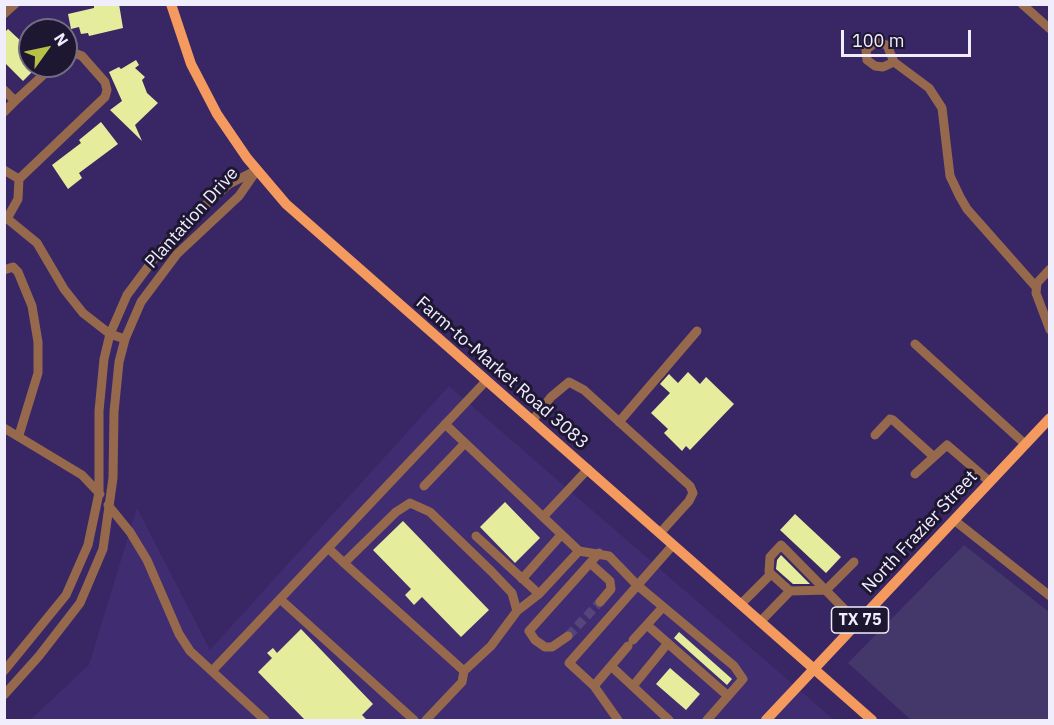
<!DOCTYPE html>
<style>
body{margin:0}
#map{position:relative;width:1054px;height:725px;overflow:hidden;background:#382764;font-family:"IBM Plex Sans",sans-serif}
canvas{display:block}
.frame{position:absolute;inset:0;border:6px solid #f0edfd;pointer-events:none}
.north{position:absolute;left:18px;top:18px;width:60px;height:60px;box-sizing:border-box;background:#1e1732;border:2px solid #726d83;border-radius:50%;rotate:57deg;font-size:16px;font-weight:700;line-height:24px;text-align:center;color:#f0edfd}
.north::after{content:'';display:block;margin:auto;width:21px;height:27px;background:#b8c147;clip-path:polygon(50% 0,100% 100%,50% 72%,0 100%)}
.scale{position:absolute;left:841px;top:30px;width:130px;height:27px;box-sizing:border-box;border:3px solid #f0edfd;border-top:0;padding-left:8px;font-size:18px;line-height:21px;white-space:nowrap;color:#f0edfd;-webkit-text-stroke:4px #1e1732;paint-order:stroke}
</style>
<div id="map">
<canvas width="1054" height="725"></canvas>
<div class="frame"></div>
<div class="north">N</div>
<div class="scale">100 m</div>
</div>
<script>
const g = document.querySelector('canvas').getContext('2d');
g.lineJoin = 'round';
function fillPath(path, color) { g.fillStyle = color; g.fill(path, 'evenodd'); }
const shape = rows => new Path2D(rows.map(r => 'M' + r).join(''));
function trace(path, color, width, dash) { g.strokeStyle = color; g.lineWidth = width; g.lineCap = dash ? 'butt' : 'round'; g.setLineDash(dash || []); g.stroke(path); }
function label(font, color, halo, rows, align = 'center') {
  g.font = font + ' "IBM Plex Sans",sans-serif'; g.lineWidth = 6; g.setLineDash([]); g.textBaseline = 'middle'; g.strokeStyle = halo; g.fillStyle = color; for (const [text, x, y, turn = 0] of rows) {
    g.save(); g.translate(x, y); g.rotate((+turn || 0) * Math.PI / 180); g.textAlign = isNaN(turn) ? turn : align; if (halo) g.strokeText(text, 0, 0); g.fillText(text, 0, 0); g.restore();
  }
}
fillPath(shape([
 [449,386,834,720,30,720,89,665,137,508,210,650]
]), '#402d71');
fillPath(shape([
 [964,545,1049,612,1049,720,911,720,848,663]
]), '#44386a');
fillPath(shape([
 [94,4,119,4,123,28,89,36,88,33,81,34,79,27,71,29,68,14,94,8],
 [8,29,24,44,30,38,30,66,38,66,23,81,4,62,4,33],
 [136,60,139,65,135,68,145,77,142,80,147,93,158,103,135,125,142,141,110,110,122,101,109,72,119,67,121,69],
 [101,122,118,144,79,173,82,178,68,189,52,165,81,143,79,140],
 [688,372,700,384,706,377,734,404,690,450,686,446,682,451,664,433,668,429,651,413,670,393,660,384,669,374,678,383],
 [505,502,540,538,515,563,480,527],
 [795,514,841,557,826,573,780,530],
 [403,521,489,610,461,637,422,597,414,605,405,595,411,589,373,550],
 [781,555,810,584,793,584,776,569,777,560],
 [301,629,373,704,362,715,367,720,305,720,258,672,272,658,267,653,273,648,277,653],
 [679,632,732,679,727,685,674,638],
 [670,668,700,694,686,710,656,684]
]), '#e5ed9d');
trace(shape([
 [568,636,600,602]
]), '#54457b', 9, [9, 4.5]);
trace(shape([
 [1022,4,1050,29],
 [4,14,15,4],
 [894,62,883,67,875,66,867,60,866,50,876,42,887,45,894,62,929,88,942,108,950,176,960,197,967,209,1036,287],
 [4,90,15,101,53,66],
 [4,112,15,101],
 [4,170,19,179],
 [4,216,37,243,64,289,83,313,110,334,125,339],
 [8,217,18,199,19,179,105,97,107,90,105,82,82,56,74,53,66,55],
 [1050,269,1037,283,1036,293,1050,330],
 [4,270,13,267,18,272,32,306,38,342,38,373,19,435],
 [915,344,1025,444],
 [532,421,551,397,569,382,584,390,690,486,693,493,689,501,660,533],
 [619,422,697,331],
 [445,424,579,551,539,594,517,611],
 [4,428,82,475,100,494],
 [875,435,890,419,893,420,933,456],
 [915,474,947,445,990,482],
 [424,486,465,443],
 [108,505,130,532,147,560,179,634,190,651,265,720],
 [543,517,588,469],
 [954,520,1050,596],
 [476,536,539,594],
 [328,548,344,563,464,671,491,646,517,611,512,593,491,571,430,512,410,503,396,512,344,563],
 [579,551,609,556,637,585,734,666,743,679,707,720],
 [590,563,610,581,611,589,600,602],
 [522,579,561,535],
 [790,591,769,572,770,557,781,545,858,623],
 [280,599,414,720],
 [741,604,771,574],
 [760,622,790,591,826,590,854,562],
 [647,625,728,696],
 [568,636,552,647,545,647,535,640,529,631,599,553],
 [633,640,663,607],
 [611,666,669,720],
 [4,671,66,595,88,545,99,493,99,411,104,359,110,334,127,295,165,244,192,217,229,184,255,171],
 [212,671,486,381],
 [594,686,628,646],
 [633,686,668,643],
 [4,695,39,656,80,603,103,549,113,478,114,412,119,362,125,339,141,302,177,254,239,196,257,170],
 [426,720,462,682,464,671],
 [618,720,594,686,569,663,673,545]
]), '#96694d', 9);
trace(shape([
 [171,4,191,64,217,114,247,158,286,204,872,720],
 [766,720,1050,418]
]), '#f59a5e', 10);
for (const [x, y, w] of [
 [860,620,57]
]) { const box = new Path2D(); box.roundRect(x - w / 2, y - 13, w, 26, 4.5); g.fillStyle = '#1e1732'; g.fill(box); trace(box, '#f0edfd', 1.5); }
label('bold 16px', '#f0edfd', null, [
 ["TX 75",860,620]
]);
label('18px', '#f0edfd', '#1e1732', [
 ["Plantation Drive",192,218,-48],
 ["Farm-to-Market Road 3083",502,373,41],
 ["North Frazier Street",920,532,-47]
]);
</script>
